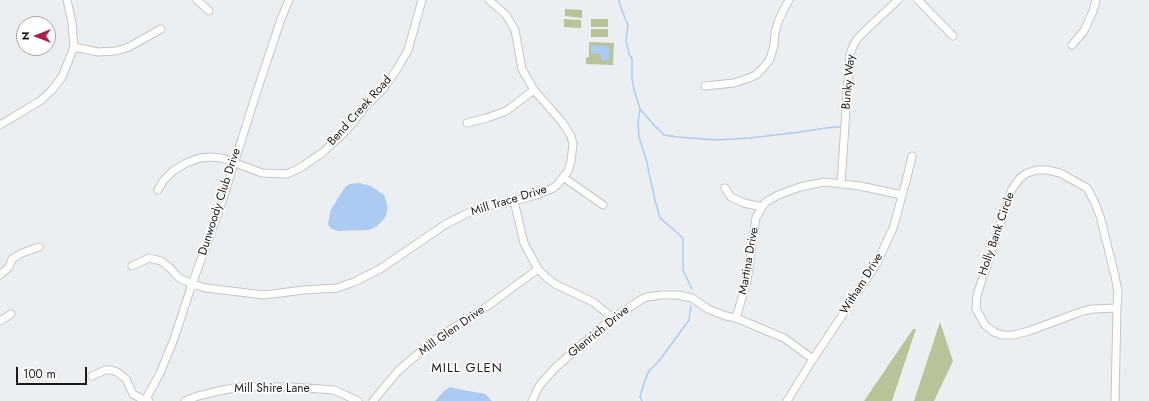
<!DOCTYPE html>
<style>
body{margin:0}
#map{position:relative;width:1149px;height:401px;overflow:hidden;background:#eceff1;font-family:Jost,sans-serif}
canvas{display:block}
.north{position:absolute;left:16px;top:16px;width:40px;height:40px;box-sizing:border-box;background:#fff;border:1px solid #a3a3a4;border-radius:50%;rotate:270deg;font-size:11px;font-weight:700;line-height:16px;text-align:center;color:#191a1b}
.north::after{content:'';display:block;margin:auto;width:14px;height:18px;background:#ae1d50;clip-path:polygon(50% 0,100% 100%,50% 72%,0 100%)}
.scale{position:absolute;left:16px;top:367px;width:71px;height:18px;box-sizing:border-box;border:2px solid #191a1b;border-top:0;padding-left:5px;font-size:12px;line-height:14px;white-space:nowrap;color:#191a1b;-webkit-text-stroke:3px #fff;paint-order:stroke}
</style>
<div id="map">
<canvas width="1149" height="401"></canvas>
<div class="north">N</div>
<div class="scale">100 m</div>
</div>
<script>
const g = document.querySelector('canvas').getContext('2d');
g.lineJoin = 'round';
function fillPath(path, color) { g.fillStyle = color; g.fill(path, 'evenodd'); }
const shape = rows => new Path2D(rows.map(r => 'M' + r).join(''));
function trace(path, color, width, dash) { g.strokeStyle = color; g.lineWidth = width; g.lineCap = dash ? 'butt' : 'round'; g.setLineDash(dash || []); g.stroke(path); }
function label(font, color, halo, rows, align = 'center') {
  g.font = font + ' Jost,sans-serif'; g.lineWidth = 3.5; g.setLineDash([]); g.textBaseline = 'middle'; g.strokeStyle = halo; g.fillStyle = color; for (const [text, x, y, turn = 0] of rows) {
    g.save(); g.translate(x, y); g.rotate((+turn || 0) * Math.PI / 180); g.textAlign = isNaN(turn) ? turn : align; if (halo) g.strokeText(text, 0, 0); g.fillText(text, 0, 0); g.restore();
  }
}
fillPath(shape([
 [565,9,582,10,582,18,565,16],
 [564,19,581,20,581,28,564,27],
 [591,19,608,19,608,27,591,27],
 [591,29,608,29,608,37,591,37],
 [589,42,614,43,613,65,586,64,586,58,589,57],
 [940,322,953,361,934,401,914,401],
 [913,329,916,329,892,401,864,401]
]), '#b8c397');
fillPath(shape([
 [591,45,609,46,609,61,602,61,600,54,591,54],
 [359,183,371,186,384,195,387,204,387,212,384,219,376,227,369,230,338,231,332,229,329,226,328,224,330,212,331,209,346,186,350,184],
 [450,387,458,389,485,394,492,401,435,401,445,390]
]), '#accbf2');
trace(shape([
 [619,0,620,6,628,25,626,40,629,54,632,59,632,78,634,90,637,99,640,109,653,124,664,135,678,137,716,140,750,138,800,132,833,127,841,127],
 [640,109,638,121,639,137,646,159,655,200,660,218,683,238,683,270,692,289],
 [642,401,640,397,644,383,649,371,659,361,689,320,691,306]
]), '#accbf2', 1.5);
const minor = shape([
 [197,0,209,11],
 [918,0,953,36],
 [1072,45,1084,31,1093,11,1096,0],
 [74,47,98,52,116,51,129,47,161,29],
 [705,86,734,83,749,78,756,75,760,71,769,61,771,56,774,45,775,33,778,22,783,11,789,0],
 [467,123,487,118,506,111,534,90],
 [0,125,40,101,52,90,62,77,74,47,72,23,67,0],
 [1037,170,1047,170,1060,173,1087,188,1094,201,1100,216,1115,276,1118,292,1117,308,1093,309,1083,311,1029,331,1014,335,1002,335,994,332,985,325,976,309,977,295,1012,189,1020,178,1027,173,1037,170],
 [563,177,603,205],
 [841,184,849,66,850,54,853,46,858,38,867,29,898,0],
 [725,188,731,197,744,203,762,207],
 [158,190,163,181,173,171,186,163,200,158,210,157,222,158,262,173,287,174,300,168,322,153,346,131,365,107,383,89,397,69,408,50,422,0],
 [514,201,524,243,538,269,547,278,555,284,593,302,613,318],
 [132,266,149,258,161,261,170,268,179,278,192,284,206,288,264,295,304,290,337,288,354,282,380,269,446,224,466,214,481,207,514,201,536,195,553,188,558,184,568,171,571,161,573,144,571,136,562,122,534,90,522,69,515,30,506,15,489,0],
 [0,275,9,267,12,259,22,253,39,247],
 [736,318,747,281,755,224,756,218,762,207,766,202,778,195,800,187,824,182,860,186,902,195],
 [0,321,11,314],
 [92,376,105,370,111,370,117,372,126,379,133,394,140,398,149,401],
 [145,401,160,373,174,339,192,284,220,208,257,91,281,19,289,0],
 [185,401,198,396,223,390,240,387,291,387,334,390,358,401],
 [373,401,398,371,434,340,485,308,538,269],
 [532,401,539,386,556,367,609,321,642,299,647,297,661,295,678,295,692,298,708,309,726,316,736,318,784,338,813,359],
 [787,401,813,359,877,263,893,228,898,211,902,195,906,182,912,156],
 [1115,401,1117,308]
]);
trace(minor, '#c3c6c8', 9);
trace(minor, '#fff', 7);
label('12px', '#191a1b', '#fff', [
 ["Bunky Way",849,82,-85],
 ["Bend Creek Road",360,111,-48],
 ["Mill Trace Drive",509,201,-17],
 ["Dunwoody Club Drive",220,202,-72],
 ["Holly Bank Circle",997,234,-71],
 ["Martina Drive",749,261,-80],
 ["Witham Drive",862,284,-58],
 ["Mill Glen Drive",452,331,-35],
 ["Glenrich Drive",599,332,-39],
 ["Mill Shire Lane",272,389]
]);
g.letterSpacing = '1px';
label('13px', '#191a1b', '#fff', [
 ["MILL GLEN",467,369]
]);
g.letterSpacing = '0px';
</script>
